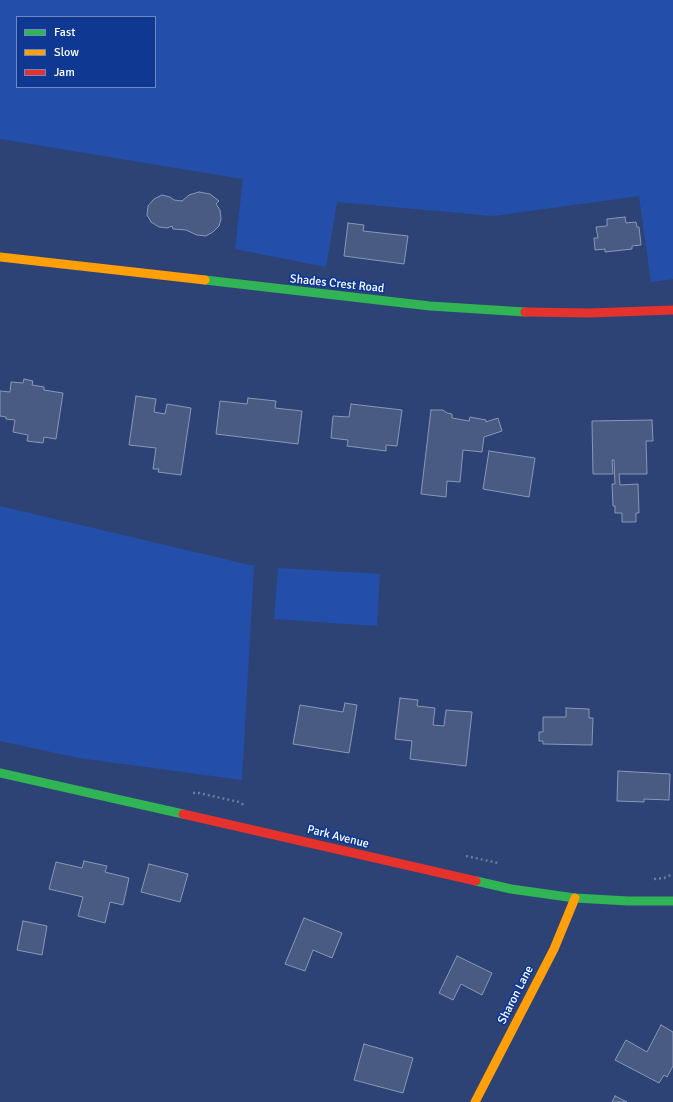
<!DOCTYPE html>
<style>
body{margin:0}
#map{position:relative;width:673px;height:1102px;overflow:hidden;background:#2d4375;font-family:Signika,sans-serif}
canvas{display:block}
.legend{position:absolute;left:16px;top:16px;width:140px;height:72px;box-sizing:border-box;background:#0f3893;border:1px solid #6f88be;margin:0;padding:5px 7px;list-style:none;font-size:12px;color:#fff}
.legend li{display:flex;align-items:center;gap:8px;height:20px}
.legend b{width:20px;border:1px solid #6f88be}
</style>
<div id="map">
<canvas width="673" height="1102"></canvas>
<ul class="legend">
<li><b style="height:5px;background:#30b455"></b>Fast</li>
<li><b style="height:5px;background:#ff9f0a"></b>Slow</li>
<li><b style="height:5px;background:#e5322d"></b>Jam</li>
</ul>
</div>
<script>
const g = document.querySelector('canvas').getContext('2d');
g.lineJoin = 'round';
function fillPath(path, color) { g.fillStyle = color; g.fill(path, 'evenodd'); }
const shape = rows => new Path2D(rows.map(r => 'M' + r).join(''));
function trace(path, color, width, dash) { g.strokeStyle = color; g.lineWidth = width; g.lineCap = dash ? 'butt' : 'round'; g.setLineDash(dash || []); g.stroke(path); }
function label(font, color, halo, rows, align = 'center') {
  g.font = font + ' Signika,sans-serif'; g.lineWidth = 3.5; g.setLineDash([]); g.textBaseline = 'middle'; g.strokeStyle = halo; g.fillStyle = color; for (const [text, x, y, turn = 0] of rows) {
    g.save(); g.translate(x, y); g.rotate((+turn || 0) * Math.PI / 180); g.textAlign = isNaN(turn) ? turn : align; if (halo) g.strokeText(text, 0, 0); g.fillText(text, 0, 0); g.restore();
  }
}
fillPath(shape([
 [0,0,673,0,673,279,651,282,639,196,493,216,337,202,326,267,235,249,243,179,0,139],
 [17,17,155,17,155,87,17,87],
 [0,506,254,566,242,780,79,758,0,741],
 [278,568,380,574,377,626,274,619]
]), '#234faa');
const building = shape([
 [199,192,210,194,219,201,216,204,220,210,221,219,219,226,213,232,206,236,197,235,186,230,173,229,172,226,167,228,159,227,151,222,147,215,148,206,154,199,162,195,170,197,174,200,182,201,189,195,199,192],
 [625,217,626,223,636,222,637,227,639,227,641,245,632,246,632,249,605,252,605,249,595,250,594,238,598,238,596,227,607,226,607,219,625,217],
 [348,223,364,225,363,231,408,236,404,264,344,256,348,223],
 [24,379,33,381,32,385,44,387,44,390,63,393,56,439,44,437,43,443,27,441,28,435,13,432,15,420,6,419,6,417,0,416,0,391,10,392,11,382,23,383,24,379],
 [136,396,156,399,154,412,165,414,167,404,191,408,181,475,158,472,159,469,153,469,156,448,129,445,136,396],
 [248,398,276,401,275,408,302,411,298,444,216,434,220,401,247,404,248,398],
 [351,404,402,410,397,446,386,445,386,451,347,446,348,440,331,438,333,416,349,417,351,404],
 [431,410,443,410,447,413,452,414,452,418,469,421,470,417,486,420,486,422,498,418,502,431,484,437,482,452,463,450,460,482,447,481,446,497,421,494,431,410],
 [652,420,653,441,646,441,647,474,619,474,620,485,638,484,639,513,636,513,636,522,622,522,622,513,615,513,615,506,613,506,612,484,615,484,614,460,612,460,613,474,593,474,592,421,652,420],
 [489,451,535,458,529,497,483,489,489,451],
 [400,698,418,700,417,706,435,708,433,725,444,726,446,710,472,712,466,766,410,759,412,741,395,739,400,698],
 [345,703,357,705,349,753,293,744,300,705,343,712,345,703],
 [566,708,589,709,589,718,593,718,592,745,543,744,543,741,539,741,539,732,543,732,543,717,566,717,566,708],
 [618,771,670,774,669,800,644,799,644,802,617,801,618,771],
 [84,861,107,866,105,872,129,878,123,905,110,902,105,923,78,916,83,897,49,889,56,862,82,868,84,861],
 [149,864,188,874,180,902,141,892,149,864],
 [304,918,342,933,332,958,313,950,305,971,285,964,304,918],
 [23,921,47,926,42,955,17,950,23,921],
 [457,956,492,973,482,995,461,984,453,1000,439,993,457,956],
 [661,1025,673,1032,673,1066,667,1077,664,1075,659,1083,615,1060,626,1040,647,1052,661,1025],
 [364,1044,413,1058,403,1093,354,1080,364,1044],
 [615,1096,627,1102,612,1102,615,1096]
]);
fillPath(building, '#495b83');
trace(building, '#8a98b6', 1);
trace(shape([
 [193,793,199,793,239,802,244,805],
 [466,856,498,863],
 [654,879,664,878,673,874]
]), '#6a7ba0', 2.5, [2, 3]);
trace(shape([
 [205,280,430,306,525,312],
 [0,773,183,814],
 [476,881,511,889,575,898,628,901,673,901]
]), '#30b455', 9);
trace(shape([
 [0,257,205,280],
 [475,1102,554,949,575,898]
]), '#ff9f0a', 9);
trace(shape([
 [525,312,590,313,673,310],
 [183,814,476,881]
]), '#e5322d', 9);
label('12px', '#fff', '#0f3893', [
 ["Shades Crest Road",337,284,6],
 ["Park Avenue",338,837,14],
 ["Sharon Lane",516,995,-63]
]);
</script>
